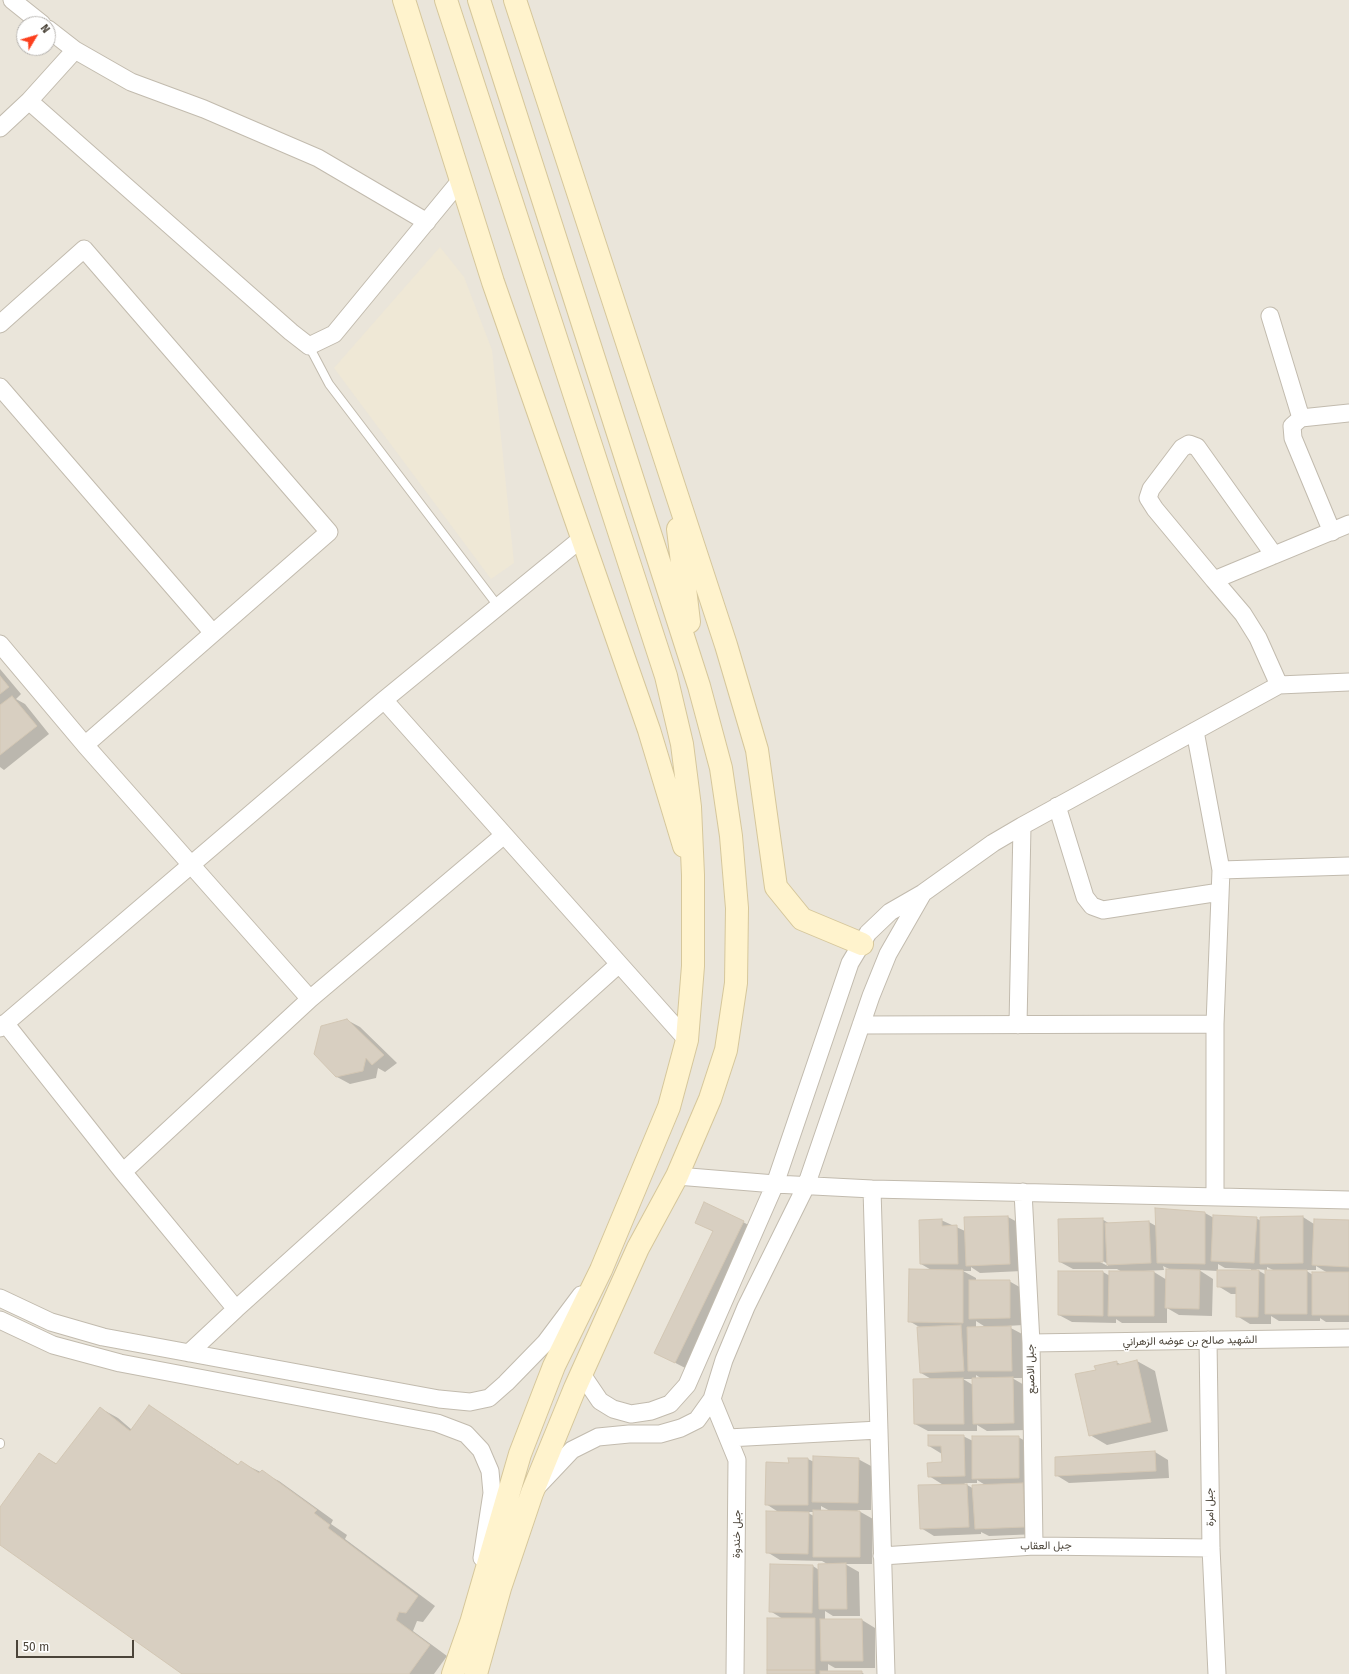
<!DOCTYPE html>
<meta charset="utf-8">
<style>
body{margin:0}
#map{position:relative;width:1349px;height:1674px;overflow:hidden;background:#f6f3ec;font-family:"Fira Sans",sans-serif}
canvas{display:block}
.north{position:absolute;left:16px;top:16px;width:40px;height:40px;box-sizing:border-box;background:#fff;border:1px solid #b7b4b0;border-radius:50%;rotate:52deg;font-size:11px;font-weight:700;line-height:16px;text-align:center;color:#4b4439}
.north::after{content:'';display:block;margin:auto;width:14px;height:18px;background:#fc3f1d;clip-path:polygon(50% 0,100% 100%,50% 72%,0 100%)}
.scale{position:absolute;left:16px;top:1640px;width:118px;height:18px;box-sizing:border-box;border:2px solid #4b4439;border-top:0;padding-left:5px;font-size:12px;line-height:14px;white-space:nowrap;color:#4b4439;-webkit-text-stroke:3px #fff;paint-order:stroke}
</style>
<div id="map">
<canvas width="1349" height="1674"></canvas>
<div class="north">N</div>
<div class="scale">50 m</div>
</div>
<script>
const g = document.querySelector('canvas').getContext('2d');
g.lineJoin = 'round';
function fillPath(path, color) { g.fillStyle = color; g.fill(path, 'evenodd'); }
const shape = rows => new Path2D(rows.map(r => 'M' + r).join(''));
function trace(path, color, width, dash) { g.strokeStyle = color; g.lineWidth = width; g.lineCap = dash ? 'butt' : 'round'; g.setLineDash(dash || []); g.stroke(path); }
function label(font, color, halo, rows, align = 'center') {
  g.font = font + ' "Fira Sans",Vazirmatn,sans-serif'; g.lineWidth = 3; g.setLineDash([]); g.textBaseline = 'middle'; g.strokeStyle = halo; g.fillStyle = color; for (const [text, x, y, turn = 0] of rows) {
    g.save(); g.translate(x, y); g.rotate((+turn || 0) * Math.PI / 180); g.textAlign = isNaN(turn) ? turn : align; if (halo) g.strokeText(text, 0, 0); g.fillText(text, 0, 0); g.restore();
  }
}
fillPath(shape([
 [0,0,1349,0,1349,1674,0,1674],
 [24,24,48,24,48,48,24,48]
]), '#eae5da');
fillPath(shape([
 [440,247,464,277,492,350,514,563,491,579,334,368]
]), '#efe8d6');
fillPath(shape([
 [0,669,21,694,16,699,25,704,49,734,4,770,0,767],
 [347,1020,360,1027,397,1063,385,1072,378,1068,376,1078,350,1084,337,1077],
 [1156,1209,1205,1213,1214,1218,1256,1218,1261,1221,1303,1217,1314,1224,1349,1221,1349,1322,1326,1322,1320,1318,1320,1321,1279,1321,1271,1316,1271,1324,1250,1324,1237,1316,1237,1294,1231,1294,1218,1286,1218,1271,1199,1270,1213,1279,1212,1316,1179,1315,1167,1308,1167,1323,1122,1323,1116,1319,1116,1323,1072,1322,1059,1315,1059,1272,1103,1272,1110,1276,1122,1272,1117,1269,1073,1269,1060,1262,1102,1219,1110,1224,1149,1222,1156,1226],
 [1099,1259,1108,1264,1108,1266,1098,1261],
 [1218,1264,1225,1268,1251,1269,1251,1271,1218,1271],
 [1163,1266,1171,1270,1167,1280,1154,1272,1144,1272,1144,1271,1164,1270],
 [1316,1266,1328,1273,1313,1275,1305,1270,1316,1270],
 [1267,1267,1275,1271,1267,1271],
 [1256,1269,1266,1270,1266,1275],
 [1008,1217,1021,1224,1022,1271,980,1273,971,1267,971,1271,963,1271,976,1278,976,1281,1009,1281,1023,1289,1023,1325,1007,1326,1024,1335,1024,1378,1012,1378,1026,1386,1027,1430,987,1431,977,1425,977,1431,928,1431,915,1424,933,1380,921,1373,921,1328,909,1321,933,1271,921,1264,941,1220,965,1231],
 [976,1321,987,1328,976,1328],
 [976,1375,982,1379,976,1379],
 [963,1379,973,1379,973,1385],
 [696,1222,743,1222,761,1232,693,1372,656,1353,714,1232],
 [1137,1361,1155,1371,1168,1431,1107,1445,1090,1435,1116,1362,1122,1365],
 [150,1406,239,1465,242,1463,279,1481,333,1520,331,1524,347,1535,345,1539,435,1606,423,1622,417,1621,413,1631,447,1656,434,1674,183,1674,0,1544,0,1509,39,1454,57,1464,100,1408,118,1418,132,1430],
 [963,1436,973,1441,1018,1437,1031,1444,1032,1485,1024,1485,1035,1492,1038,1534,989,1536,981,1532,981,1534,934,1536,921,1528,945,1486,929,1476,943,1463,942,1454,929,1446],
 [977,1480,987,1486,974,1489,964,1483,977,1483],
 [1155,1452,1168,1460,1169,1478,1069,1483,1056,1475,1056,1458],
 [808,1459,814,1462,858,1459,871,1466,871,1510,857,1510,873,1519,872,1564,845,1564,859,1572,860,1616,833,1616,825,1611,825,1620,862,1620,875,1628,875,1668,835,1668,828,1664,828,1672,861,1672,864,1674,768,1674,783,1619,770,1611,813,1566,819,1570,829,1565,822,1561,780,1560,767,1552,780,1513,766,1504,790,1464],
 [821,1506,830,1511,821,1511],
 [806,1512,814,1512,814,1516]
]), '#0003');
const building = shape([
 [0,676,9,687,0,694,0,676],
 [12,696,37,726,0,755,0,705,12,696],
 [347,1019,384,1055,372,1065,366,1058,363,1071,336,1077,314,1054,321,1026,347,1019],
 [704,1202,744,1221,675,1363,654,1353,713,1231,695,1223,704,1202],
 [1155,1208,1205,1212,1205,1264,1157,1263,1155,1208],
 [1213,1215,1257,1217,1254,1263,1211,1261,1213,1215],
 [1008,1216,1010,1264,966,1266,964,1217,1008,1216],
 [1303,1216,1303,1263,1260,1264,1260,1217,1303,1216],
 [1103,1218,1103,1262,1059,1262,1058,1219,1103,1218],
 [942,1219,942,1226,957,1225,958,1264,920,1264,919,1220,942,1219],
 [1314,1219,1349,1220,1349,1267,1312,1265,1314,1219],
 [1149,1221,1151,1263,1107,1265,1105,1223,1149,1221],
 [909,1269,963,1270,963,1323,908,1322,909,1269],
 [1166,1269,1200,1270,1199,1309,1165,1308,1166,1269],
 [1217,1270,1259,1270,1258,1317,1236,1317,1236,1287,1217,1287,1217,1270],
 [1265,1270,1307,1270,1307,1314,1265,1314,1265,1270],
 [1058,1271,1103,1271,1103,1316,1058,1315,1058,1271],
 [1109,1271,1154,1271,1154,1316,1108,1316,1109,1271],
 [1312,1272,1349,1272,1349,1315,1312,1315,1312,1272],
 [969,1280,1010,1280,1010,1318,969,1319,969,1280],
 [961,1325,964,1371,920,1373,917,1327,961,1325],
 [1011,1326,1012,1371,968,1371,967,1327,1011,1326],
 [1137,1360,1151,1422,1089,1436,1075,1374,1096,1370,1094,1366,1117,1361,1117,1365,1137,1360],
 [1013,1377,1014,1423,973,1424,972,1378,1013,1377],
 [963,1378,964,1424,914,1424,913,1379,963,1378],
 [149,1405,238,1465,241,1461,259,1473,262,1470,317,1510,314,1513,330,1525,328,1528,418,1596,406,1613,399,1612,396,1620,430,1645,409,1674,182,1674,0,1545,0,1507,39,1453,56,1464,100,1407,130,1431,149,1405],
 [928,1435,964,1435,965,1476,928,1477,927,1463,942,1462,941,1446,928,1446,928,1435],
 [972,1436,1019,1436,1019,1478,972,1479,972,1436],
 [1155,1451,1156,1471,1055,1476,1055,1457,1155,1451],
 [813,1456,859,1458,858,1503,812,1502,813,1456],
 [788,1458,808,1458,808,1505,765,1505,766,1462,789,1463,788,1458],
 [1023,1483,1025,1527,975,1529,972,1485,1023,1483],
 [967,1484,969,1527,920,1529,918,1485,967,1484],
 [813,1510,860,1511,860,1557,813,1557,813,1510],
 [766,1511,809,1512,808,1554,766,1553,766,1511],
 [846,1563,847,1609,819,1609,818,1564,846,1563],
 [770,1564,813,1565,812,1613,769,1612,770,1564],
 [767,1618,815,1618,815,1670,767,1670,767,1618],
 [820,1619,862,1619,863,1661,821,1661,820,1619],
 [767,1670,815,1670,815,1674,767,1674,767,1670],
 [820,1671,862,1671,862,1674,820,1674,820,1671]
]);
fillPath(building, '#d8cfc1');
trace(building, '#d3c7b4', 1);
const lane = shape([
 [309,346,329,384,498,606],
 [0,1443,0,1444]
]);
const street = shape([
 [12,0,42,24],
 [48,29,75,50,131,82,204,109,318,158,427,222],
 [29,101,291,332,309,346,334,334,460,181],
 [0,128,29,101,75,50],
 [1270,316,1301,418],
 [0,324,84,249,329,532,85,745],
 [0,387,213,633],
 [1332,532,1293,438,1292,426,1301,418,1349,413],
 [1214,580,1155,509,1148,498,1151,489,1182,448,1189,444,1197,447,1274,555],
 [0,644,85,745,310,999],
 [1279,685,1258,638,1243,614,1214,580,1349,524],
 [384,700,687,1040],
 [1195,731,1221,870,1215,1024,1215,1197],
 [1057,806,1085,897,1092,906,1103,910,1220,892],
 [1221,870,1349,866],
 [5,1023,123,1172,236,1309,619,964],
 [861,1025,1215,1024],
 [1018,1025,1022,826],
 [0,1028,384,700,582,538],
 [123,1172,310,999,504,835],
 [677,1176,775,1184,872,1189,1349,1200],
 [872,1189,886,1674],
 [1023,1192,1031,1343,1034,1546],
 [0,1298,51,1322,103,1337,439,1399,470,1402,489,1398,506,1383,545,1343,581,1295],
 [0,1320,53,1345,120,1363,437,1423,466,1434,481,1450,490,1471,492,1493,482,1558],
 [1208,1340,1211,1548,1217,1674],
 [1031,1343,1349,1338],
 [189,1353,236,1309],
 [581,1373,600,1401,613,1409,631,1414,651,1411,670,1404,687,1385,775,1184,850,963,868,933,890,912,923,893,993,843,1022,826,1279,685,1349,682],
 [712,1399,737,1460,735,1674],
 [728,1438,879,1430],
 [538,1486,572,1450,598,1437,629,1434,660,1434,681,1428,697,1420,712,1399,724,1360,746,1307,806,1186,871,996,888,954,923,893],
 [882,1556,1034,1546,1211,1548]
]);
const secondary = shape([
 [404,0,493,282,649,730,684,846],
 [446,0,666,676,682,744,690,807,693,875,693,966,687,1040,669,1107,601,1270,554,1366,520,1454,471,1623,453,1674],
 [515,0,726,645,757,750,776,887,802,919,862,944],
 [678,529,689,622],
 [476,1674,500,1588,532,1493,575,1388,638,1248,677,1176,710,1099,726,1050,736,983,737,908,731,836,721,768,699,686,479,0]
]);
trace(lane, '#c2bbae', 10);
trace(street, '#c2bbae', 19);
trace(secondary, '#d6c79b', 24);
trace(lane, '#fff', 8);
trace(street, '#fff', 17);
trace(secondary, '#fff3cd', 22);
label('11px', '#4b4439', '#fff', [
 ["الشهيد صالح بن عوضه الزهراني",1190,1341,-1],
 ["جبل الاصبع",1031,1369,-91],
 ["جبل امرة",1210,1507,-91],
 ["جبل خندوة",737,1534,-89],
 ["جبل العقاب",1046,1546,-1]
]);
</script>
